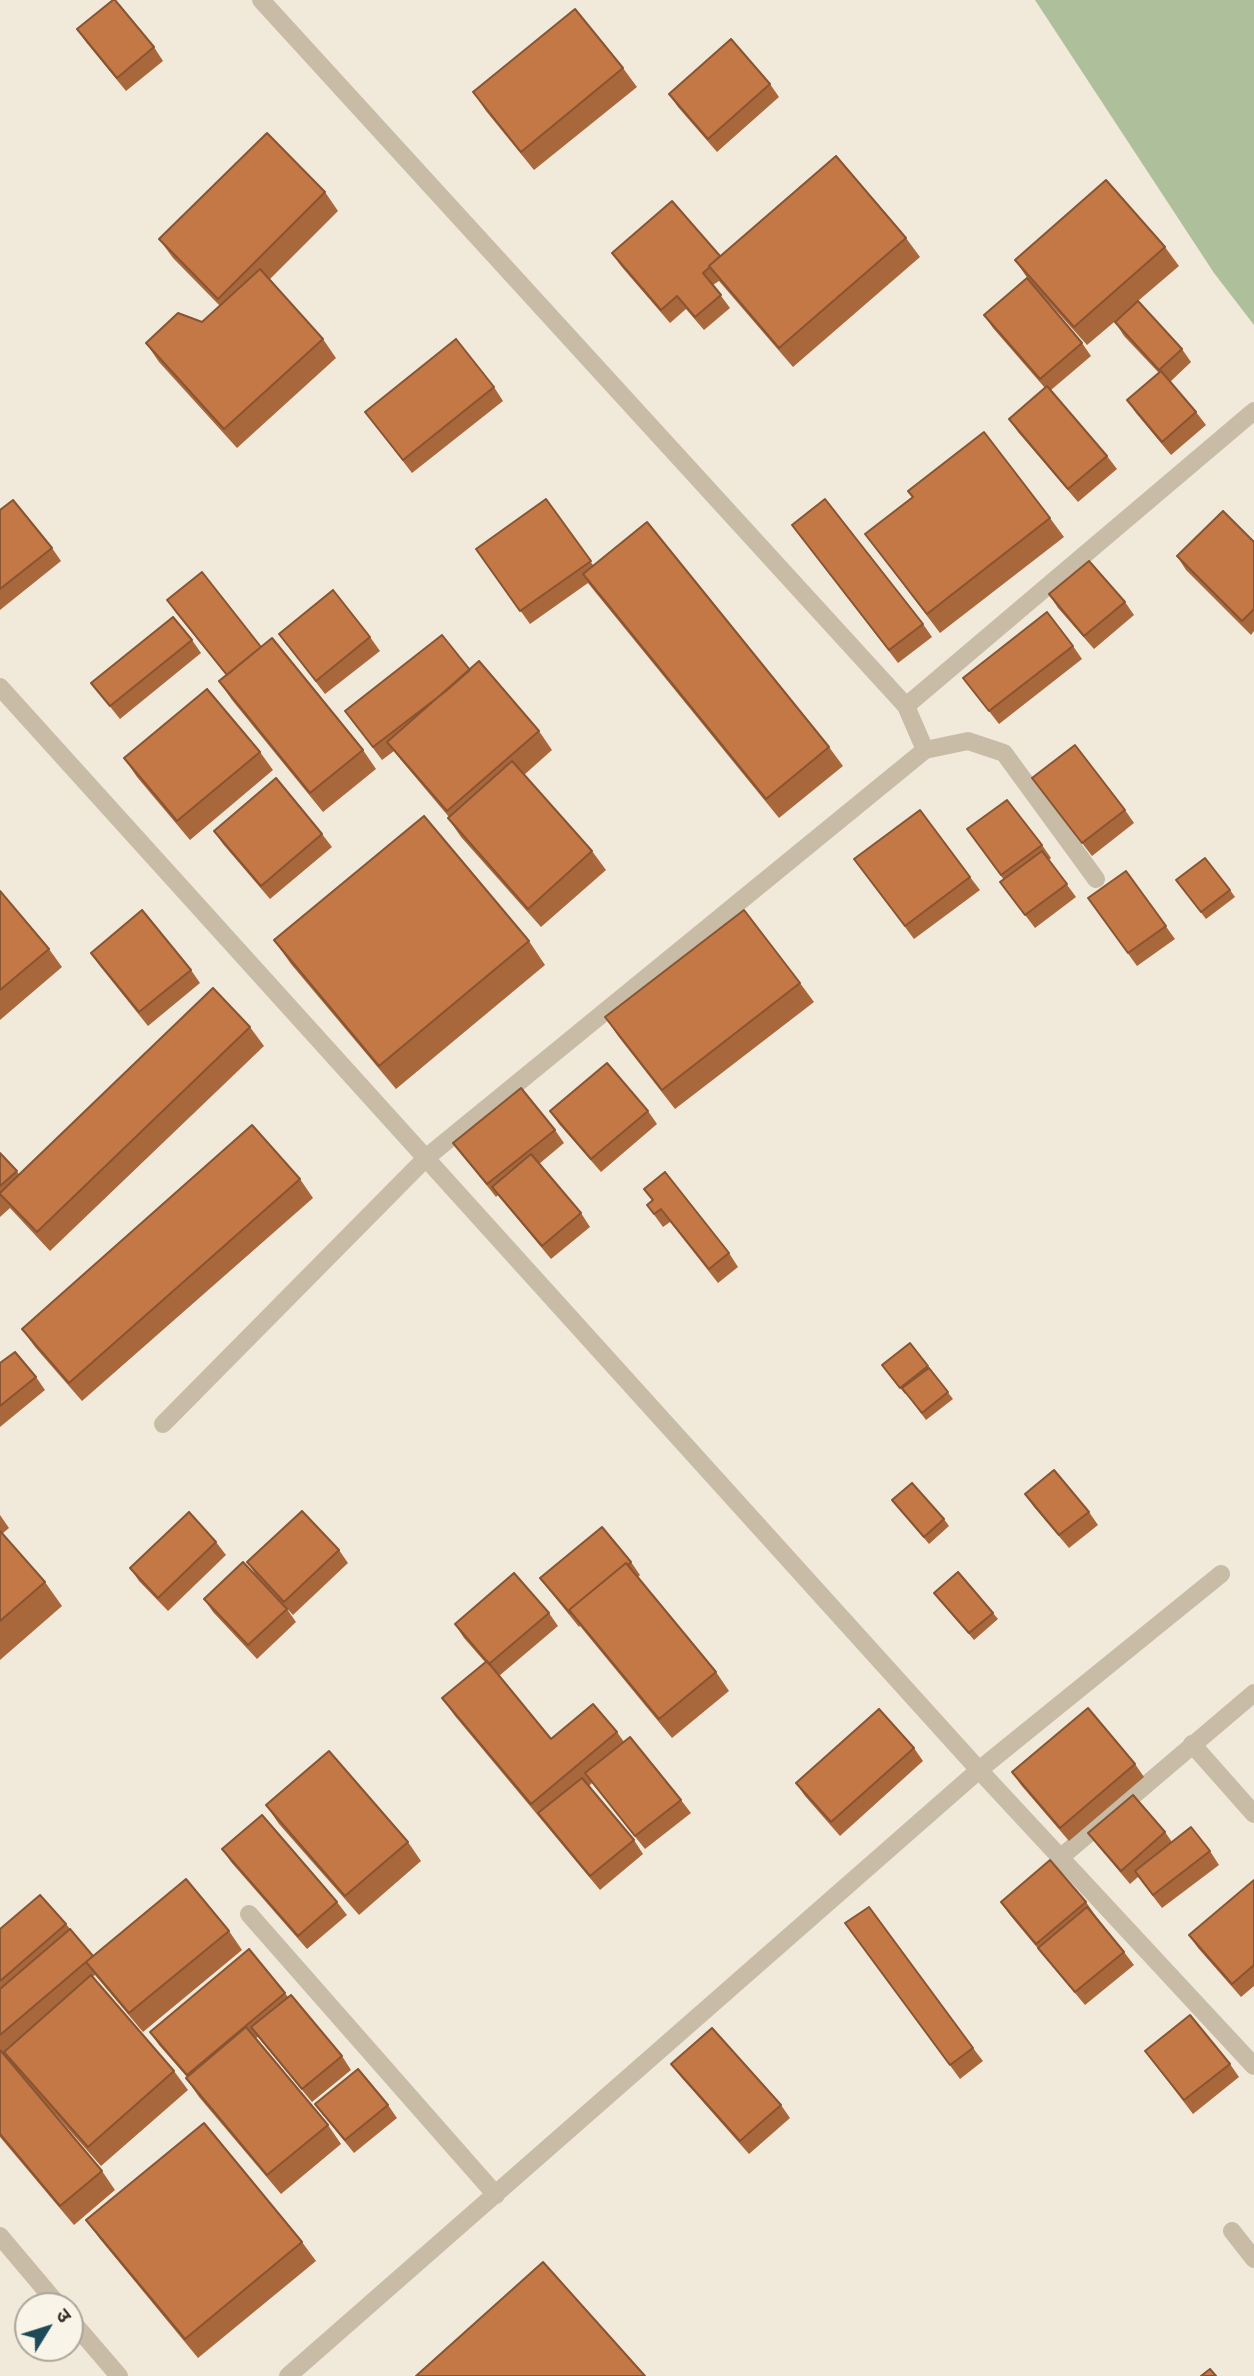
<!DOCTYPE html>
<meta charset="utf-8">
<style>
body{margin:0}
#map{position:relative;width:1254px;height:2376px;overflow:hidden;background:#f1eadb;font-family:"PT Sans Narrow","Noto Sans Devanagari",sans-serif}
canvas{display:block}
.north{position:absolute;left:14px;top:2292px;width:70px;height:70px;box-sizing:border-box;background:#f9f4e8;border:2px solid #aba59b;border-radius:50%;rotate:52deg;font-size:19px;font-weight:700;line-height:28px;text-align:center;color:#362e28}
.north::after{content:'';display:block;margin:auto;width:24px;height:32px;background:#1e4a57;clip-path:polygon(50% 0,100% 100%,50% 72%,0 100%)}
</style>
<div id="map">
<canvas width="1254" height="2376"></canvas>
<div class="north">उ</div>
</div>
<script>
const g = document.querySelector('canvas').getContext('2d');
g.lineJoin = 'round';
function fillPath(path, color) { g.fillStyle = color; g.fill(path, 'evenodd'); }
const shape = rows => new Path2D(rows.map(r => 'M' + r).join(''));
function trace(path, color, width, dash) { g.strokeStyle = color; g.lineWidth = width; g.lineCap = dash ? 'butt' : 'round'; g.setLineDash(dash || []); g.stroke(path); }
fillPath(shape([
 [1035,0,1254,0,1254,325,1214,273]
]), '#aec09b');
trace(shape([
 [0,687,979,1770,1254,2066],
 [906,706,1254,411],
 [925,750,968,741,1004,753,1096,879],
 [163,1424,427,1157,925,750,906,706,261,0],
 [1192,1744,1254,1814],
 [1061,1857,1254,1693],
 [249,1914,496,2195],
 [1232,2231,1254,2259],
 [0,2236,59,2306],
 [70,2319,119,2376],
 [288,2376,979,1770,1221,1574]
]), '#c9bca7', 18);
fillPath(shape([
 [77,29,154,47,163,61,126,91,86,42],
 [623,68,637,87,534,170,486,111,473,92],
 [770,84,779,97,717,152,678,107,669,94],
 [325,192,338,211,270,279,323,339,336,358,237,448,159,362,146,343,202,322,220,306,173,258,159,239],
 [906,238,920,257,793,367,719,281,713,285,730,308,704,330,686,309,670,323,621,266,612,253,720,256],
 [1165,247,1179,266,1138,301,1182,349,1191,362,1170,382,1196,412,1206,425,1171,455,1136,413,1127,400,1159,373,1124,336,1115,322,1126,312,1087,345,1028,279,1015,260],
 [984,315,1082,343,1091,356,1051,390,1107,456,1117,469,1078,502,1018,432,1009,419,1045,388,993,328],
 [494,387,503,401,412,473,365,412],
 [913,497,1050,518,1064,537,940,633,865,534],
 [546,499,593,565,829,747,843,766,779,818,596,593,588,583,530,624,476,549],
 [0,510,52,548,61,561,0,610],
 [792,525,923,624,932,637,898,663],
 [1254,542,1254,631,1251,635,1186,570,1177,556],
 [1049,594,1125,602,1134,615,1094,649,1058,608],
 [167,600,261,647,363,750,376,769,323,812,232,700,219,681,226,675,176,613],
 [279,634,370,637,380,651,325,694],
 [192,640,201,653,120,719,91,683],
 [1073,646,1082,659,999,724,963,678],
 [470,670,539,731,552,750,524,775,592,851,606,870,541,927,461,837,448,818,449,817,401,760,394,751,382,760,345,711],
 [260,752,273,770,190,840,137,777,124,758],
 [1032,778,1125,810,1134,823,1092,856],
 [967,829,1042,845,1051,858,1049,860,1076,897,1035,928,1000,882,1004,880],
 [214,831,322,834,332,847,270,899,223,844],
 [854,859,970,877,980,890,914,939],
 [1126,871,1175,939,1137,966,1088,898],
 [1181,887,1230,890,1235,897,1206,919],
 [0,891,49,949,62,967,0,1020],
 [274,940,529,941,545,965,396,1089,291,964],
 [91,953,191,970,200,983,148,1026,100,966],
 [800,983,814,1002,675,1109,618,1036,605,1017],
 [250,1027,264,1046,50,1251,10,1208,0,1217,0,1153,19,1174],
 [550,1111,648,1111,657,1124,601,1172,559,1124],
 [555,1130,564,1143,539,1164,581,1213,590,1227,551,1259,498,1195,496,1197,453,1143],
 [300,1179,313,1198,82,1401,35,1347,22,1329],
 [644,1189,729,1253,738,1267,718,1283,670,1222,663,1227,647,1205,652,1200],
 [910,1343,953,1399,926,1420,906,1393,905,1394,882,1365],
 [0,1363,36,1377,45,1390,0,1427],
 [1025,1494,1089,1512,1098,1525,1069,1548,1034,1507],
 [892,1500,944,1519,949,1526,929,1544],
 [0,1515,9,1528,2,1534,45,1582,62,1606,0,1660],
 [216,1542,226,1555,168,1611,139,1581,130,1568],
 [339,1550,348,1563,293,1615,256,1575,247,1562],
 [631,1562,640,1575,638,1577,716,1672,729,1691,672,1738,580,1626,579,1627,550,1591,540,1578],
 [934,1593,993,1613,998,1619,974,1640],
 [204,1599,287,1609,296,1622,257,1659,213,1612],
 [549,1613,558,1626,499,1676,551,1739,617,1732,624,1742,681,1800,691,1813,645,1849,592,1783,589,1786,634,1840,643,1854,600,1890,455,1716,442,1698,485,1662,464,1638,455,1624],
 [914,1748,923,1761,840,1836,805,1796,796,1783],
 [1135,1764,1144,1777,1069,1841,1021,1785,1012,1772],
 [266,1805,408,1842,421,1861,359,1915,279,1824],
 [1165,1832,1172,1842,1210,1851,1219,1865,1162,1908,1138,1877,1130,1884,1098,1846,1088,1833],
 [222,1849,337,1902,347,1915,307,1949,231,1862],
 [1254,1880,1254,1986,1241,1997,1198,1948,1189,1935],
 [1001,1902,1086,1902,1095,1915,1124,1952,1134,1965,1085,2005,1010,1915],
 [66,1924,93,1956,229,1931,242,1950,143,2032,95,1975,92,1977,174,2071,188,2090,101,2166,26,2081,102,2171,115,2190,74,2225,0,2137,0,1929],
 [855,1936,973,2048,983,2061,960,2079],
 [249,1949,288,1997,342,2056,351,2070,312,2102,258,2037,256,2038,328,2125,341,2144,281,2194,199,2097,186,2078,187,2077,159,2045,150,2032],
 [1145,2051,1230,2064,1239,2077,1193,2114],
 [671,2064,781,2105,790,2118,749,2154,681,2077],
 [315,2104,388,2105,397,2118,354,2153,325,2117],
 [86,2220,302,2242,316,2261,198,2358,100,2239]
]), '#a9673c');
const building = shape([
 [113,0,115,0,154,47,117,78,77,29,113,0],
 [575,9,623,68,521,152,473,92,575,9],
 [731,39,770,84,708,139,669,94,731,39],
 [267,133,325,192,218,299,159,239,267,133],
 [836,156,906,238,779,348,709,266,836,156],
 [1106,180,1165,247,1074,327,1015,260,1106,180],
 [672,201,720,256,709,266,710,267,703,273,721,295,695,317,677,296,661,310,612,253,672,201],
 [260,269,323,339,224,429,146,343,178,313,202,322,260,269],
 [1027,278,1082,343,1040,379,984,315,1027,278],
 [1138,301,1182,349,1159,370,1115,322,1138,301],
 [456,339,494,387,403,460,365,412,456,339],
 [1161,371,1196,412,1162,442,1127,400,1161,371],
 [1047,386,1107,456,1068,489,1009,419,1047,386],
 [984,432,1050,518,927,614,865,534,913,497,908,491,984,432],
 [546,499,591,561,520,611,476,549,546,499],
 [825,499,923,624,889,650,792,525,825,499],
 [13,500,52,548,0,589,0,510,13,500],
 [1223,511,1254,542,1254,609,1242,621,1177,556,1223,511],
 [647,522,829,747,766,799,583,574,647,522],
 [1089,561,1125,602,1084,636,1049,594,1089,561],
 [202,572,261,647,227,675,167,600,202,572],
 [333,590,370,637,316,681,279,634,333,590],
 [1047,612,1073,646,989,711,963,678,1047,612],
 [173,617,192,640,110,706,91,683,173,617],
 [442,635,470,670,446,691,373,747,345,711,442,635],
 [272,638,363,750,310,793,219,681,272,638],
 [479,661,539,731,447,811,387,742,479,661],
 [207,689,260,752,177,821,124,758,207,689],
 [1075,745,1125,810,1082,843,1032,778,1075,745],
 [512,761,592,851,528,909,448,818,512,761],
 [276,778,322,834,261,886,214,831,276,778],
 [1007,800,1042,845,1001,875,967,829,1007,800],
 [920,810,970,877,905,926,854,859,920,810],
 [424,816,529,941,379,1066,274,940,424,816],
 [1042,851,1067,884,1025,915,1000,882,1042,851],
 [1205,858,1230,890,1201,912,1176,880,1205,858],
 [1126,871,1166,926,1128,953,1088,898,1126,871],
 [0,891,49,949,0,990,0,891],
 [142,910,191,970,139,1012,91,953,142,910],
 [744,910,800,983,662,1090,605,1017,744,910],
 [213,988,250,1027,37,1232,0,1194,0,1193,213,988],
 [607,1063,648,1111,591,1159,550,1111,607,1063],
 [521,1088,555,1130,487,1184,453,1143,521,1088],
 [252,1125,300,1179,69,1383,22,1329,252,1125],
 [0,1153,17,1171,0,1186,0,1153],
 [531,1154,581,1213,542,1246,492,1187,531,1154],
 [665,1172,729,1253,709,1269,661,1209,654,1214,647,1205,653,1200,644,1189,665,1172],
 [910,1343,928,1366,900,1388,882,1365,910,1343],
 [15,1352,36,1377,0,1406,0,1363,15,1352],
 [929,1368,948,1392,922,1413,902,1388,929,1368],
 [1054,1470,1089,1512,1059,1535,1025,1494,1054,1470],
 [912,1483,944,1519,924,1537,892,1500,912,1483],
 [302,1511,339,1550,284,1602,247,1562,302,1511],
 [189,1512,216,1542,158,1598,130,1568,189,1512],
 [602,1527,631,1562,628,1565,626,1563,569,1610,571,1612,570,1613,540,1578,602,1527],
 [0,1531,45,1582,0,1621,0,1531],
 [243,1562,287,1609,248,1645,204,1599,243,1562],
 [626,1563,716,1672,659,1719,569,1610,626,1563],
 [958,1572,993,1613,969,1633,934,1593,958,1572],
 [514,1573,549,1613,489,1664,455,1624,514,1573],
 [487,1661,551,1739,593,1704,617,1732,531,1804,442,1698,487,1661],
 [1088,1708,1135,1764,1060,1828,1012,1772,1088,1708],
 [879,1709,914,1748,831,1822,796,1783,879,1709],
 [630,1737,681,1800,635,1836,585,1773,630,1737],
 [329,1751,408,1842,345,1896,266,1805,329,1751],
 [582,1778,634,1840,590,1876,538,1813,582,1778],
 [1133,1795,1165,1832,1121,1871,1088,1833,1133,1795],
 [262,1815,337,1902,298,1936,222,1849,262,1815],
 [1191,1827,1210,1851,1153,1895,1135,1871,1191,1827],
 [1050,1860,1086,1902,1036,1944,1001,1902,1050,1860],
 [186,1879,229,1931,129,2013,86,1962,186,1879],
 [1254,1880,1254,1965,1232,1984,1189,1935,1254,1880],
 [40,1895,66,1924,0,1981,0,1929,40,1895],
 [869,1907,973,2048,950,2065,845,1923,869,1907],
 [1087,1907,1124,1952,1075,1992,1038,1948,1087,1907],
 [70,1929,93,1956,0,2035,0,1989,70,1929],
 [249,1949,285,1993,187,2075,150,2032,249,1949],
 [91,1975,174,2071,88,2147,4,2052,91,1975],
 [291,1995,342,2056,302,2089,251,2027,291,1995],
 [1190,2015,1230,2064,1184,2100,1145,2051,1190,2015],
 [246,2027,328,2125,267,2175,186,2078,246,2027],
 [712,2028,781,2105,740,2141,671,2064,712,2028],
 [0,2050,102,2171,60,2206,0,2134,0,2050],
 [358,2069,388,2105,345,2140,315,2104,358,2069],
 [204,2123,302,2242,185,2339,86,2220,204,2123],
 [543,2262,645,2376,416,2376,543,2262],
 [1210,2369,1216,2376,1201,2376,1210,2369]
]);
fillPath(building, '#c47846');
trace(building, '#895431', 2);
</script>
